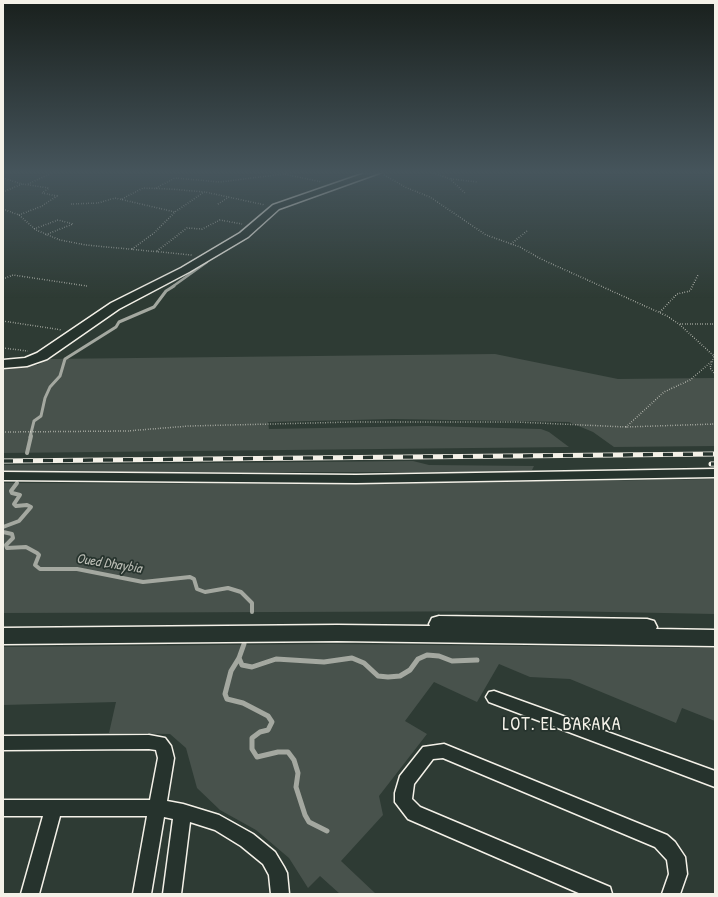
<!DOCTYPE html>
<style>
body{margin:0}
#map{position:relative;width:718px;height:897px;overflow:hidden;background:#2e3b34;font-family:"Patrick Hand",sans-serif}
canvas{display:block}
.frame{position:absolute;inset:0;border:4px solid #f4f1e8;pointer-events:none}
</style>
<div id="map">
<canvas width="718" height="897"></canvas>
<div class="frame"></div>
</div>
<script>
const g = document.querySelector('canvas').getContext('2d');
g.lineJoin = 'round';
function fillPath(path, color) { g.fillStyle = color; g.fill(path, 'evenodd'); }
const shape = rows => new Path2D(rows.map(r => 'M' + r).join(''));
function trace(path, color, width, dash) { g.strokeStyle = color; g.lineWidth = width; g.lineCap = dash ? 'butt' : 'round'; g.setLineDash(dash || []); g.stroke(path); }
function label(font, color, halo, rows, align = 'center') {
  g.font = font + ' "Patrick Hand",sans-serif'; g.lineWidth = 3.5; g.setLineDash([]); g.textBaseline = 'middle'; g.strokeStyle = halo; g.fillStyle = color; for (const [text, x, y, turn = 0] of rows) {
    g.save(); g.translate(x, y); g.rotate((+turn || 0) * Math.PI / 180); g.textAlign = isNaN(turn) ? turn : align; if (halo) g.strokeText(text, 0, 0); g.fillText(text, 0, 0); g.restore();
  }
}
fillPath(shape([
 [495,354,618,379,715,378,715,446,614,447,593,432,569,422,393,419,268,422,269,429,426,426,541,429,549,432,569,447,3,453,3,366,38,365,46,359],
 [413,461,429,465,534,466,532,470,515,472,3,472,3,465],
 [715,479,715,614,559,611,3,613,3,483,378,484],
 [330,644,715,648,715,721,682,708,676,723,570,679,530,677,499,664,477,702,434,682,405,721,427,734,379,796,383,815,341,861,376,894,340,894,320,876,308,888,289,858,256,830,220,810,197,788,186,748,170,734,109,733,116,702,3,705,3,647]
]), '#48524c');
trace(shape([
 [172,287,207,262]
]), '#a4a8a0', 2.5);
trace(shape([
 [30,437,34,421,41,416,45,398,50,387,60,376,65,359,116,327,119,322,154,307,166,291,174,286]
]), '#a4a8a0', 3);
trace(shape([
 [27,453,31,436],
 [3,527,19,521,31,507,27,505,16,506,14,504,20,495,12,493,11,491,17,483],
 [3,532,12,534,13,538,6,545,7,548,26,547,37,553,39,555,35,565,40,569,77,569,143,582,190,577,194,579,197,589,205,592,228,588,241,592,252,603,252,612]
]), '#a4a8a0', 4);
trace(shape([
 [244,644,239,658,231,671,225,694,227,699,243,703,268,716,272,722,268,730,260,732,252,738,252,749,257,757,278,752,288,752,294,760,298,773,296,787,305,815,309,822,327,831],
 [239,658,242,665,252,667,276,659,324,662,352,658,364,663,378,676,388,677,400,676,410,670,418,659,427,655,439,656,452,661,477,660]
]), '#a4a8a0', 5);
const street = shape([
 [715,469,715,477,356,483,3,480,3,472,356,475,715,469],
 [494,691,715,771,715,787,489,702,486,697,489,692,494,691],
 [149,735,165,738,171,746,174,758,167,801,183,804,219,815,253,834,275,852,284,867,287,873,289,894,271,894,269,875,263,864,241,846,215,830,190,822,181,894,163,894,173,819,164,817,151,894,133,894,147,816,60,816,39,894,21,894,43,816,3,816,3,800,150,800,158,758,156,750,149,749,3,750,3,736,149,735],
 [444,744,667,835,675,842,685,857,687,874,680,894,662,894,669,874,667,860,655,847,443,758,433,759,414,784,412,799,420,807,610,887,612,894,581,894,408,819,395,802,395,793,400,776,423,747,444,744]
]);
const secondary = shape([
 [368,172,382,172,279,209,248,237,189,272,119,309,47,359,27,366,3,368,3,360,25,358,37,353,111,303,181,268,240,233,273,205,368,172],
 [439,616,647,619,654,621,657,627,656,629,715,630,715,646,337,641,3,644,3,628,337,625,430,626,429,624,432,618,439,616]
]);
trace(street, '#f4f1e8', 3);
trace(secondary, '#f4f1e8', 3);
trace(shape([
 [431,172,450,179,465,193],
 [384,175,407,188,430,197,486,235,520,247,541,259,667,316,679,324,714,356,710,368,715,374],
 [3,178,22,184,3,192],
 [451,179,478,182],
 [28,184,54,172],
 [156,188,175,178,220,182,284,174,322,182],
 [122,199,143,188,170,189,205,192,265,205],
 [71,204,98,203,115,198,175,212],
 [218,204,229,197],
 [3,209,19,215,36,230,60,240,86,245,192,255],
 [19,215,42,206,57,196,42,193,49,188,22,184],
 [34,229,58,220,73,224,45,235],
 [511,244,527,231],
 [132,249,154,233,175,212,204,192],
 [157,251,187,228,202,229,220,220,242,224],
 [3,279,13,275,87,286],
 [660,312,677,294,690,291,698,275],
 [3,321,62,330],
 [680,324,715,324],
 [3,348,28,351],
 [626,427,664,392,690,380,711,362],
 [3,432,127,431,189,426,353,422,516,422,626,427,715,424]
]), '#f4f1e8', 1.5, [0.5, 2]);
fillPath(street, '#26332d');
fillPath(secondary, '#26332d');
const rail = shape([
 [3,461,715,454],
 [711,464,715,464]
]);
trace(rail, '#f4f1e8', 5);
trace(rail, '#26332d', 3.5, [10]);
const sky = g.createLinearGradient(0, 0, 0, 298);
sky.addColorStop(0, '#19201d');
sky.addColorStop(0.58, '#46555c');
sky.addColorStop(1, '#46555c00');
g.fillStyle = sky;
g.fillRect(0, 0, 718, 298);
label('italic 14px', '#b8bab2', '#26332d', [
 ["Oued Dhaybia",109,564,9]
]);
g.letterSpacing = '1px';
label('18px', '#f4f1e8', '#26332d', [
 ["LOT. EL BARAKA",562,725]
]);
g.letterSpacing = '0px';
</script>
